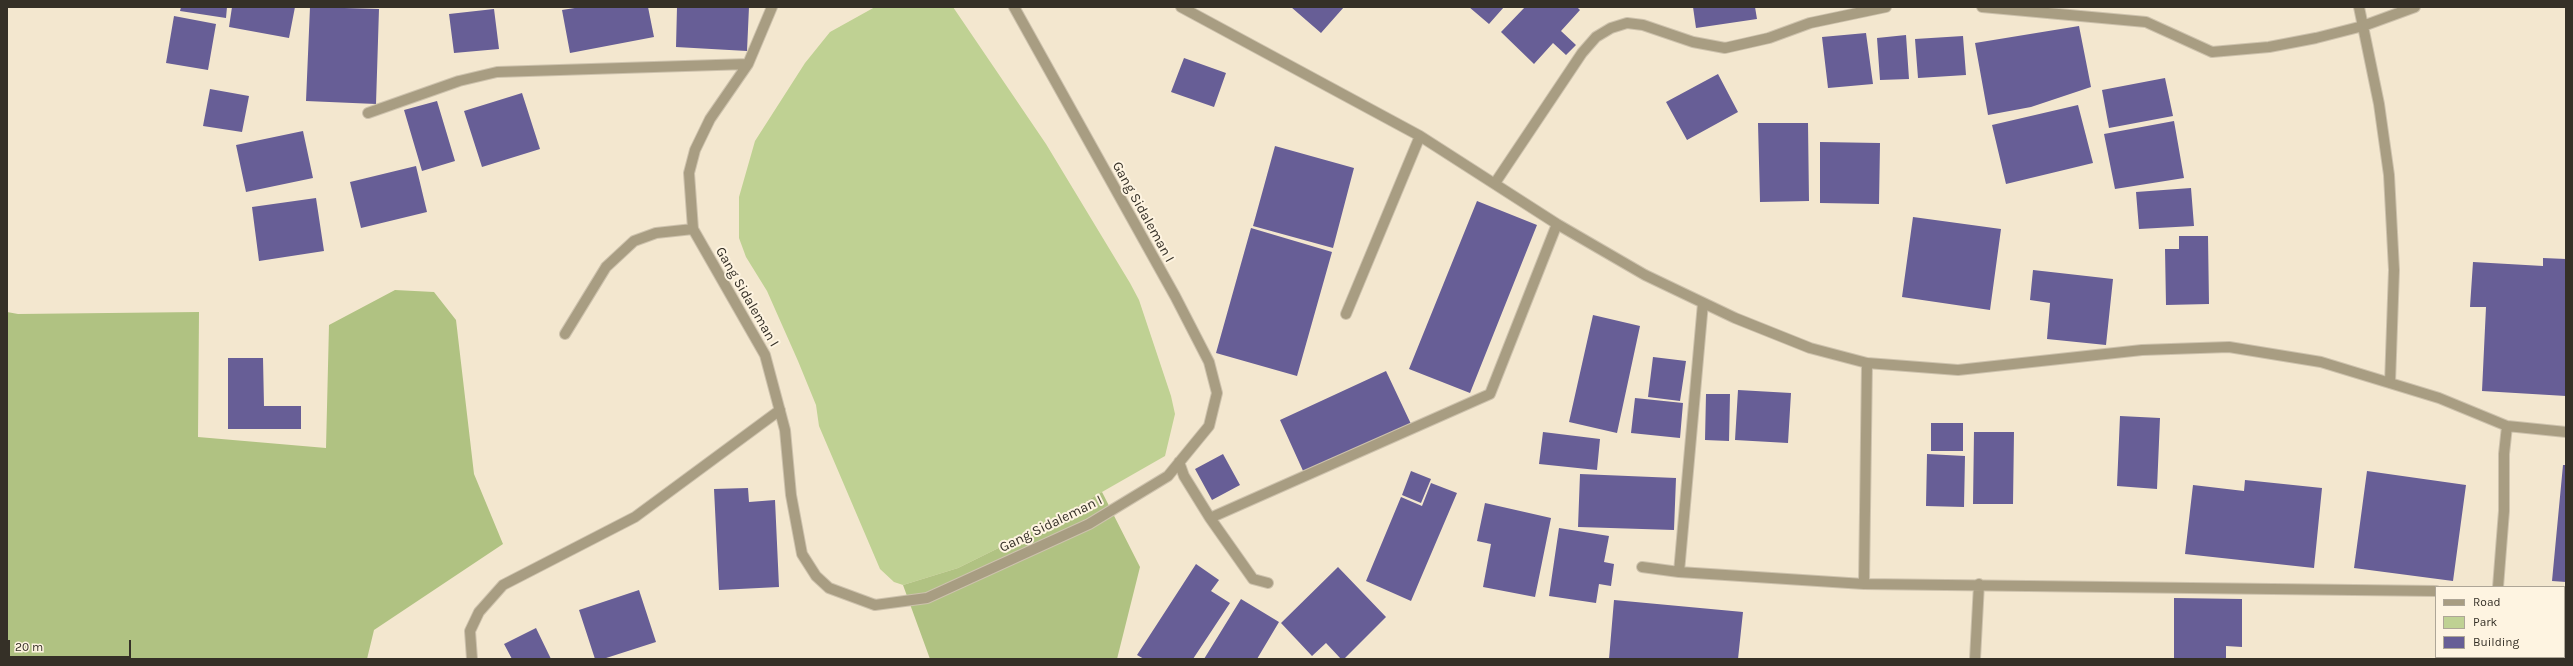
<!DOCTYPE html>
<style>
body{margin:0}
#map{position:relative;width:2573px;height:666px;overflow:hidden;background:#f3e7cf;font-family:Karla,sans-serif}
canvas{display:block}
.frame{position:absolute;inset:0;border:8px solid #353027;pointer-events:none}
.legend{position:absolute;left:2435px;top:586px;width:130px;height:72px;box-sizing:border-box;background:#fef4e1;border:1px solid #aea697;margin:0;padding:5px 7px;list-style:none;font-size:12px;color:#353027}
.legend li{display:flex;align-items:center;gap:8px;height:20px}
.legend b{width:20px;border:1px solid #aea697}
.scale{position:absolute;left:8px;top:640px;width:123px;height:18px;box-sizing:border-box;border:2px solid #353027;border-top:0;padding-left:5px;font-size:12px;line-height:14px;white-space:nowrap;color:#353027;-webkit-text-stroke:3px #fef4e1;paint-order:stroke}
</style>
<div id="map">
<canvas width="2573" height="666"></canvas>
<div class="frame"></div>
<ul class="legend">
<li><b style="height:5px;background:#a89d82"></b>Road</li>
<li><b style="height:11px;background:#bfd193"></b>Park</li>
<li><b style="height:11px;background:#675e96"></b>Building</li>
</ul>
<div class="scale">20 m</div>
</div>
<script>
const g = document.querySelector('canvas').getContext('2d');
g.lineJoin = 'round';
function fillPath(path, color) { g.fillStyle = color; g.fill(path, 'evenodd'); }
const shape = rows => new Path2D(rows.map(r => 'M' + r).join(''));
function trace(path, color, width, dash) { g.strokeStyle = color; g.lineWidth = width; g.lineCap = dash ? 'butt' : 'round'; g.setLineDash(dash || []); g.stroke(path); }
function label(font, color, halo, rows, align = 'center') {
  g.font = font + ' Karla,sans-serif'; g.lineWidth = 4; g.setLineDash([]); g.textBaseline = 'middle'; g.strokeStyle = halo; g.fillStyle = color; for (const [text, x, y, turn = 0] of rows) {
    g.save(); g.translate(x, y); g.rotate((+turn || 0) * Math.PI / 180); g.textAlign = isNaN(turn) ? turn : align; if (halo) g.strokeText(text, 0, 0); g.fillText(text, 0, 0); g.restore();
  }
}
fillPath(shape([
 [875,7,953,7,1046,144,1130,283,1139,300,1171,396,1175,414,1165,456,1039,528,958,568,903,585,894,582,880,569,819,426,816,405,798,361,767,291,746,257,739,238,739,197,755,141,805,63,830,32]
]), '#bfd193');
fillPath(shape([
 [395,290,434,292,456,320,474,474,503,544,374,630,367,659,7,659,7,312,18,314,199,312,198,437,326,448,329,325],
 [1102,492,1140,567,1117,659,930,659,903,585,958,568,1039,528]
]), '#b0c282');
fillPath(shape([
 [181,7,227,7,226,18,180,11],
 [232,7,295,7,289,38,229,27],
 [310,7,379,9,376,104,306,101],
 [581,7,648,7,654,37,570,53,562,10],
 [677,7,749,7,747,51,676,47],
 [1291,7,1344,7,1321,33],
 [1469,7,1504,7,1489,24],
 [1525,7,1577,7,1580,10,1561,31,1576,45,1566,55,1553,43,1534,64,1501,32],
 [1693,7,1755,7,1757,19,1696,28],
 [494,9,499,49,454,53,449,14],
 [174,16,216,24,208,70,166,63],
 [2079,26,2091,87,2031,107,1988,115,1975,43],
 [1866,33,1873,84,1828,88,1822,37],
 [1906,35,1909,79,1880,80,1877,38],
 [1963,36,1966,75,1918,78,1915,39],
 [1184,58,1226,73,1214,107,1171,92],
 [1718,74,1738,112,1687,140,1666,102],
 [2165,78,2173,116,2109,128,2102,90],
 [210,89,249,96,242,132,203,126],
 [522,93,540,149,482,167,464,111],
 [437,101,455,161,422,171,404,110],
 [2078,105,2093,163,2006,184,1992,125],
 [2174,121,2184,178,2115,189,2104,134],
 [1758,123,1808,123,1809,201,1760,202],
 [303,131,313,178,246,192,236,145],
 [1820,142,1880,143,1879,204,1820,203],
 [1275,146,1354,168,1333,248,1253,226],
 [416,166,427,212,361,228,350,182],
 [2191,188,2194,226,2139,229,2136,192],
 [316,198,324,251,259,261,252,207],
 [1477,201,1537,225,1470,393,1409,369],
 [1913,217,2001,229,1990,310,1902,297],
 [1251,228,1332,252,1297,376,1216,353],
 [2179,236,2208,236,2209,304,2166,305,2165,249,2179,249],
 [2543,258,2566,259,2566,396,2482,391,2486,307,2470,307,2473,262,2543,266],
 [2033,270,2113,279,2106,345,2047,339,2050,303,2030,300],
 [1593,315,1640,326,1617,433,1569,422],
 [1653,357,1686,361,1680,401,1648,397],
 [228,358,263,358,264,406,301,406,301,429,228,429],
 [1386,371,1411,424,1304,473,1280,420],
 [1738,390,1791,393,1788,443,1735,440],
 [1706,394,1730,394,1729,441,1705,440],
 [1635,398,1683,403,1680,438,1631,433],
 [2120,416,2160,418,2157,489,2117,486],
 [1931,423,1963,423,1963,451,1931,451],
 [1543,432,1600,439,1597,470,1539,464],
 [1974,432,2014,432,2013,504,1973,504],
 [1223,454,1240,485,1212,500,1195,469],
 [1927,454,1965,456,1964,507,1926,506],
 [2563,465,2566,465,2566,582,2552,581],
 [1411,471,1431,479,1421,503,1402,495],
 [2367,471,2466,485,2453,581,2354,568],
 [1580,474,1676,478,1674,530,1578,527],
 [2245,480,2322,488,2314,568,2185,554,2193,485,2244,491],
 [1431,483,1457,493,1411,601,1366,581,1401,497,1422,506],
 [748,488,749,502,775,500,779,587,719,590,714,489],
 [1485,503,1551,518,1535,597,1483,587,1491,544,1477,541],
 [1559,528,1609,536,1604,562,1614,564,1611,586,1599,584,1596,603,1549,596],
 [1196,564,1219,580,1211,591,1230,603,1193,659,1144,659,1137,655],
 [1338,567,1386,617,1344,659,1341,659,1326,643,1312,656,1281,623],
 [639,590,656,642,603,659,595,659,579,610],
 [2174,598,2242,599,2242,647,2226,646,2226,659,2174,659],
 [1241,599,1279,622,1257,659,1204,659],
 [1614,600,1743,612,1738,659,1609,659],
 [536,628,551,659,512,659,504,644]
]), '#675e96');
const street = shape([
 [772,7,748,64,710,119,695,150,689,173,693,229,765,355,785,430,791,495,802,554,816,576,829,588,875,605,927,598,1089,524,1168,476,1209,426,1217,393,1209,362,1175,296,1014,7],
 [1181,7,1420,136,1557,224,1645,275,1735,318,1810,348,1867,363,1958,370,2142,350,2229,347,2321,362,2439,398,2507,426,2504,454,2504,511,2498,587],
 [1982,7,2146,22,2212,52,2269,47,2316,38,2363,26,2415,7],
 [2359,7,2379,104,2389,175,2394,270,2390,383],
 [368,113,459,81,497,72,748,64],
 [1495,183,1582,53,1596,37,1611,28,1627,23,1643,25,1693,42,1725,48,1769,38,1810,23,1886,7],
 [1703,303,1679,572,1864,584],
 [1346,314,1420,136],
 [565,334,606,267,634,241,656,233,693,229],
 [1867,363,1864,584,2436,591],
 [2507,426,2566,432],
 [1179,462,1184,476,1210,518],
 [1642,567,1679,572],
 [1268,583,1253,579,1210,518,1490,394,1557,224],
 [2517,657,2518,659],
 [472,659,470,631,479,612,503,585,635,517,780,410],
 [1975,659,1979,584]
]);
trace(street, '#cdc2ad', 12);
trace(street, '#a89d82', 10);
label('14px', '#353027', '#fef4e1', [
 ["Gang Sidaleman I",1143,212,61],
 ["Gang Sidaleman I",747,297,60],
 ["Gang Sidaleman I",1051,524,-26]
]);
</script>
